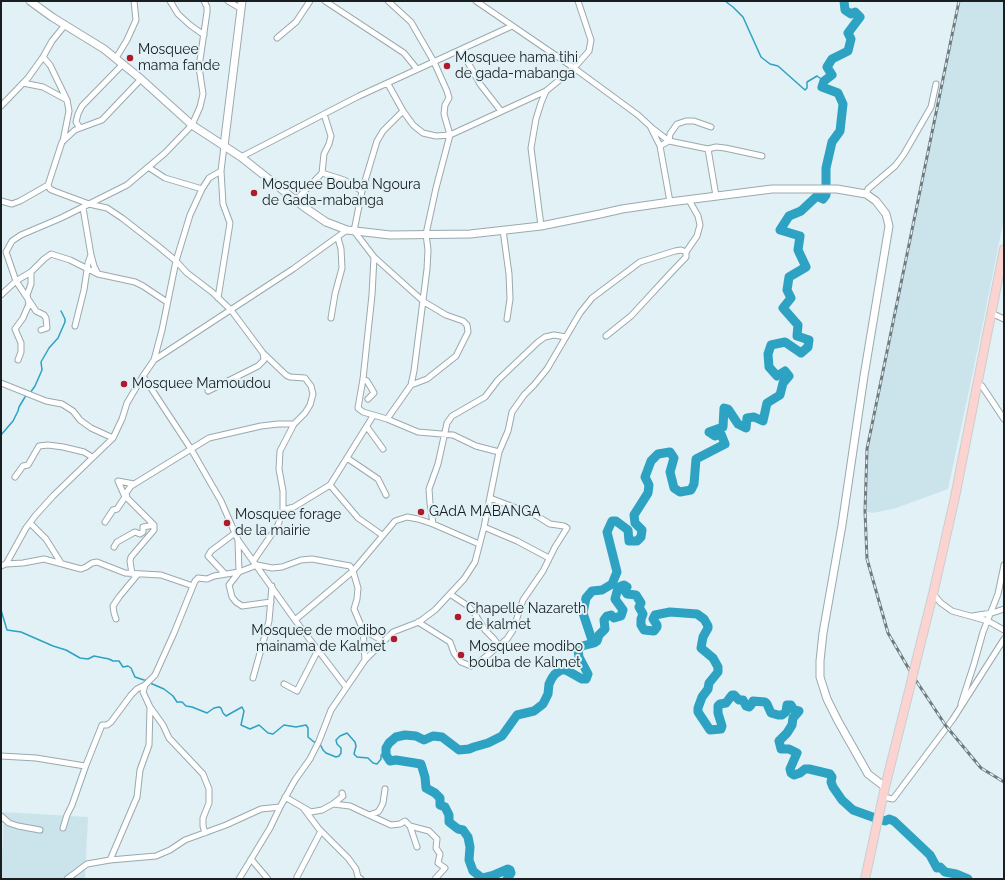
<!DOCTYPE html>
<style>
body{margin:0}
#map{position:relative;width:1005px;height:880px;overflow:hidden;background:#e1f1f6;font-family:Raleway,sans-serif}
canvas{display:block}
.frame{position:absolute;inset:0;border:2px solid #191f21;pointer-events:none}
</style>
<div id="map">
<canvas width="1005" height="880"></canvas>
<div class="frame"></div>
</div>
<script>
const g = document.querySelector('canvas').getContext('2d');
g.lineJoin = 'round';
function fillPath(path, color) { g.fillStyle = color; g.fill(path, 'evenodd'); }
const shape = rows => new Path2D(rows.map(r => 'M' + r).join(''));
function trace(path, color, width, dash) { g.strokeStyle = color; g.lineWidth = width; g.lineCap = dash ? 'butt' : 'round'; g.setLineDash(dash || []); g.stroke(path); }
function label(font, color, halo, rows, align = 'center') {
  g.font = font + ' Raleway,sans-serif'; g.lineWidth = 4; g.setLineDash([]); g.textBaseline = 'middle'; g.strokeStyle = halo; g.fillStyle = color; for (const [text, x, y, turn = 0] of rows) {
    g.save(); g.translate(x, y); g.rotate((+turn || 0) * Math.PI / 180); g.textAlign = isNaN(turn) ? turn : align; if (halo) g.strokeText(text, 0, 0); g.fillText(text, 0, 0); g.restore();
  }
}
fillPath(shape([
 [959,1,1004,1,1004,218,974,367,948,489,896,508,873,513,865,511,867,449],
 [4,812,88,817,85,879,1,879]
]), '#cbe4ec');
trace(shape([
 [725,1,733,7,743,17,761,57,770,64,778,66,805,90,807,88,807,82,817,76,824,81],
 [30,393,35,386,42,370,41,362,49,348,58,338,65,322,65,319,61,311],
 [1,435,13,421,18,411,19,407,25,397,28,395],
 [1,610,7,630,21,632,53,646,66,650,80,658,88,659,94,656,109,659,113,661,119,661,123,667,128,666,131,668,135,677,147,681],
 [150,683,164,689,173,696,177,702,182,702,186,706,192,707,207,713,214,708,219,707,221,708,223,713,226,716,242,707,244,711,241,725,250,729,259,725,268,733,273,734,284,725,296,727,306,725,308,728,308,737,314,742,317,742],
 [320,744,323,750,326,753,336,757,339,756,341,753,341,748,337,744,336,740,340,736,347,733,355,742,356,746,354,754,357,757,368,758,373,763,377,764,381,759,381,755,385,752]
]), '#2ea2c2', 1.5);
trace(shape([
 [593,643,583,613,586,598,592,591,602,590,612,584,617,572,607,532,612,521,616,521,628,530,629,541,637,541,641,537,642,530,635,523,634,515,648,493,649,485,645,477,651,461,658,454,670,452,674,458,670,472,674,488,680,492,691,490,694,484,696,459,725,444,721,434,715,436,709,432,723,427,724,408,728,409,738,424,746,428,747,418,754,417,763,421,767,403,780,395,783,383,789,376,785,371,777,376,769,367,768,354,771,345,785,342,801,353,808,347,809,340,797,336,798,325,783,308,791,298,787,290,789,277,806,267,798,250,800,236,780,230,789,216,801,211,817,196,823,199,826,195,826,168,832,142,840,131,843,104,838,93,822,87,824,81,832,75,827,67,832,59,848,51,851,39,848,33,860,17,855,12,851,14,845,10,844,1],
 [507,879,511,873,510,870,508,869,494,875,482,878,473,871,469,860,470,847,468,837,463,830,458,829,449,822,449,815,445,807,440,805,440,798,435,793,426,788,425,777,421,764,396,760,390,761,386,755,386,748,389,743,396,737,405,735,416,736,424,740,433,736,442,737,459,750,469,749,474,747,488,743,502,736,517,715,534,711,543,704,548,694,549,684,552,678,555,674,561,670,566,670,582,679,586,679,588,674,579,657,578,650,582,646,594,643,597,641,599,635,605,629,604,620,607,616,611,615,614,618,621,616,623,610,615,599,618,588,621,586,624,585,627,587,625,591,627,594,636,595,641,603,639,607,643,614,641,619,641,625,644,630,654,631,657,627,657,625,653,619,655,615,670,612,697,614,704,619,708,626,708,628,703,637,701,648,713,658,718,667,718,672,709,683,708,689,702,697,698,708,698,712,710,730,721,729,722,726,718,713,718,706,720,704,726,703,732,695,734,695,739,700,743,700,746,706,749,707,751,705,753,701,765,702,767,704,771,713,778,715,782,715,786,712,787,705,791,705,794,710,799,711,793,718,792,725,787,733,779,741,781,749,789,749,797,753,790,769,791,773,794,775,800,773,805,769,809,769,830,774,832,777,831,782,833,787,842,800,853,810,878,819,885,821,889,819,894,821,930,855,937,868,940,867,945,872,956,874,968,879]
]), '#2ea2c2', 9);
const street = shape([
 [170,1,178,14,190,25,204,35],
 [228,1,240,8],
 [325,1,404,53,417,69],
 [388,1,411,22,434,62,447,91,449,98,445,105,444,114,450,135,436,136,423,133,413,125,403,111],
 [476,1,574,68,638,115,650,126,660,146,670,202],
 [277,38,296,22,310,1],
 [461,50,480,84,501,111],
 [43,57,50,65,67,100,69,111,63,141],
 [116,58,127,40,136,20,134,1],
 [141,79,102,120,75,130,62,142,48,185,50,189,54,191,89,204,107,208,122,218,158,246,176,261,187,273,212,292,231,310,263,353,286,375,290,377,305,378,311,386,313,394,310,405,305,413,294,424,280,451,279,469,283,491,283,510,278,525,254,560],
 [23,83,43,87,67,100],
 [1,106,28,78,43,57,52,41,65,25],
 [80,128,76,122,78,114,82,106,123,64],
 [652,128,669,141,708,149,716,147,725,148,762,156],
 [660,146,669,141,670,134,677,124,686,121,694,121,711,127],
 [708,149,716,196],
 [241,157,359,96,512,26],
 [148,167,165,178,202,189],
 [322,173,324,154,329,144,331,136,324,114],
 [866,194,868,189,895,166,904,154,931,107,936,84],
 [296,200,322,173,344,180,362,191],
 [1,201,12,204,20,201,48,185],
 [83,208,91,255,94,266,98,274],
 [541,226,531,148,536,119,541,103,546,91],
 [503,230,509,274,510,299,507,319],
 [686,252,697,236,700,225,698,216,689,200],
 [374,257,354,231,362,191,377,141,383,131,403,111,388,84],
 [1,295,16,281,6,252,12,241,21,235,61,218,127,185,165,153,192,125,200,107,203,94,199,67,207,12,207,7,204,1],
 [218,298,230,223,223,204,221,171,224,146],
 [991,313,1004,319],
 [331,318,335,294,342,268,341,249,338,238],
 [75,326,84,290,88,263,91,255],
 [41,330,47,328,46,318,44,315,36,311,16,281,31,272,44,259,51,254,70,260,98,274,135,282,143,286,167,302],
 [18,360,21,352,21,343,15,329,23,318,29,304,27,295,31,284,31,272],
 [154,360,162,330,176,261,190,215,202,189,209,178,221,171],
 [143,376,191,449,221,501,238,540,295,620,346,687],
 [363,379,367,381,373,391,374,393,368,399],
 [1,383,46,401,62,404,73,411,80,420,91,428,113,438],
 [411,385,427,379,456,356,468,332,467,325,463,321,446,315,424,302,374,257,372,295,363,379,358,408,363,412,387,419,418,432,453,435,476,446,499,452],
 [982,386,1004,419],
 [208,391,258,366,264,360,263,353],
 [387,419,411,385,414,371,427,269,428,250,426,234,436,188,450,135,546,91,574,68,589,51,591,40,578,1],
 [367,427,383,449],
 [347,458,378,479,386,495],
 [15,477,23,466,28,465,39,446,48,445,63,447,84,452,92,457],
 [330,485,358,518,382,535],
 [283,510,294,507,330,485,373,416],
 [105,522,113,510,117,509,125,497,118,481,134,484],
 [30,523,46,539,61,563],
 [433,524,430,503,429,489,438,464,447,423,452,416,485,397,498,380,538,342,545,337,554,335,566,337],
 [484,527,517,541,549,558],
 [238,540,239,572,229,585,232,597,236,602,242,606,271,602],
 [114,547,117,542,133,533,135,532,140,534,143,532,143,527,154,525],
 [6,564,23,563,44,559,81,569,86,567,92,563,97,562,125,573,161,575,193,586],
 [1,566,6,564,26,528,35,516,53,496,113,438,122,419,127,403,143,376,154,360,293,269,347,230],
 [132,574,130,561,131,557,154,530,154,525,127,498,126,493,131,486,209,438,261,426,278,424,294,424],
 [225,574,208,556,211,551,235,533],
 [450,594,468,606,475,614,485,630,494,639,499,646],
 [933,594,941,603,952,611,988,621,1004,630],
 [972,616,992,613,1004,609],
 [116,619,114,613,113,606,119,597,138,574],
 [295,620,353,571,395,521,407,517,418,519,433,524,479,544],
 [418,622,450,642,454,653,461,662,471,666,477,664,507,639,513,630,523,600,543,571,555,547,567,528,564,526,550,524,537,516,490,498],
 [363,630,383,641],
 [253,678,269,621,272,586],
 [284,684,297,691,318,650],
 [961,704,974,664,983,632,998,594,1004,565],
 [1,756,36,758,85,766],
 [285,797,311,812,322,810,333,804,350,806,369,815,378,812,380,809,383,803,385,789],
 [883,797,893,799,953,719,1004,639],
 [333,804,343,796,342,793],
 [304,809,319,829,348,858,356,869,358,877,361,879],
 [369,815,391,825,400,824,405,821,410,826,429,831,437,839,436,848,440,854,438,863,445,868,435,879],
 [1,816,9,823,18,826,40,830],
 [410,826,417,847],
 [63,828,67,815,72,805,86,765,102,725,107,725,111,722,131,695,137,689,145,685],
 [205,833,203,826,203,818,209,803,209,789,203,774,169,738,163,725,150,707,143,692,145,685,155,675,174,633,195,581,198,578,207,579,214,576,239,572,257,565,272,568,282,567,301,560,312,559,350,566,353,571,358,588,357,599,354,609,363,630,365,660],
 [251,859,268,879],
 [110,860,137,797,140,770,149,745,150,707],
 [297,877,321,831],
 [67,879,87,864,110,860,156,856,170,850,185,840,226,825,261,809,280,807],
 [239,879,270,828,280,807,295,780,310,759,319,741,331,710,365,660,393,632,419,622,435,610,464,579,475,562,484,527,499,452,508,431,512,412,524,395,534,385,547,369,580,313,592,298,640,262,675,251,681,250,686,252,686,257,667,277,631,316,606,336]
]);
const secondary = shape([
 [30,1,52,17,104,49,141,79,192,125,241,157,304,207,326,222,347,230,390,235,470,234,541,226,600,214,622,209,670,202,772,189,837,189,866,194,876,201,886,214,889,226,864,376,842,525,823,633,820,661,820,677,827,699,838,721,868,774,885,787],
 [224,146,242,1]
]);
const primary = shape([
 [914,670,933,594,955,497,1004,249],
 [865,879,885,787,911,683]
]);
trace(street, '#9aa9ae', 7);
trace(secondary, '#9aa9ae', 9);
trace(primary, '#cccece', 10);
trace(street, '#fff', 5);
trace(secondary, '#fff', 7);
trace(primary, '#fbd4d1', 8);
const rail = shape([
 [959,1,867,449,865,511,867,559,888,633,913,676,946,726,981,768,1004,782]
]);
trace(rail, '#707b7e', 3);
trace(rail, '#e1f1f6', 1.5, [4.5]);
const primaryBridge = shape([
 [911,683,914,670]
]);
trace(primaryBridge, '#cccece', 10, []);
trace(primaryBridge, '#fbd4d1', 8);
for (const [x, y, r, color] of [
 [130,58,4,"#ae1a29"],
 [447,66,4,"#ae1a29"],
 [254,193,4,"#ae1a29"],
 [124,384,4,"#ae1a29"],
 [421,512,4,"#ae1a29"],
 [227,523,4,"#ae1a29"],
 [458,617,4,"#ae1a29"],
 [394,639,4,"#ae1a29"],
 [461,655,4,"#ae1a29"]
]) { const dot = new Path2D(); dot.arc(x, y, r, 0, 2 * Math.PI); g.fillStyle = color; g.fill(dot); trace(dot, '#e1f1f6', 1.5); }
label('14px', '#191f21', '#e1f1f6', [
 ["Mosquee",138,50],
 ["mama fande",138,66],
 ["Mosquee hama tihi",455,58],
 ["de gada-mabanga",455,74],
 ["Mosquee Bouba Ngoura",262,185],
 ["de Gada-mabanga",262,201],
 ["Mosquee Mamoudou",132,384],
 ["GAdA MABANGA",429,512],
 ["Mosquee forage",235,515],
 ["de la mairie",235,531],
 ["Chapelle Nazareth",466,609],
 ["de kalmet",466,625],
 ["Mosquee de modibo",386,631,"right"],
 ["mainama de Kalmet",386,647,"right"],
 ["Mosquee modibo",469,647],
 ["bouba de Kalmet",469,663]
], 'left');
</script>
